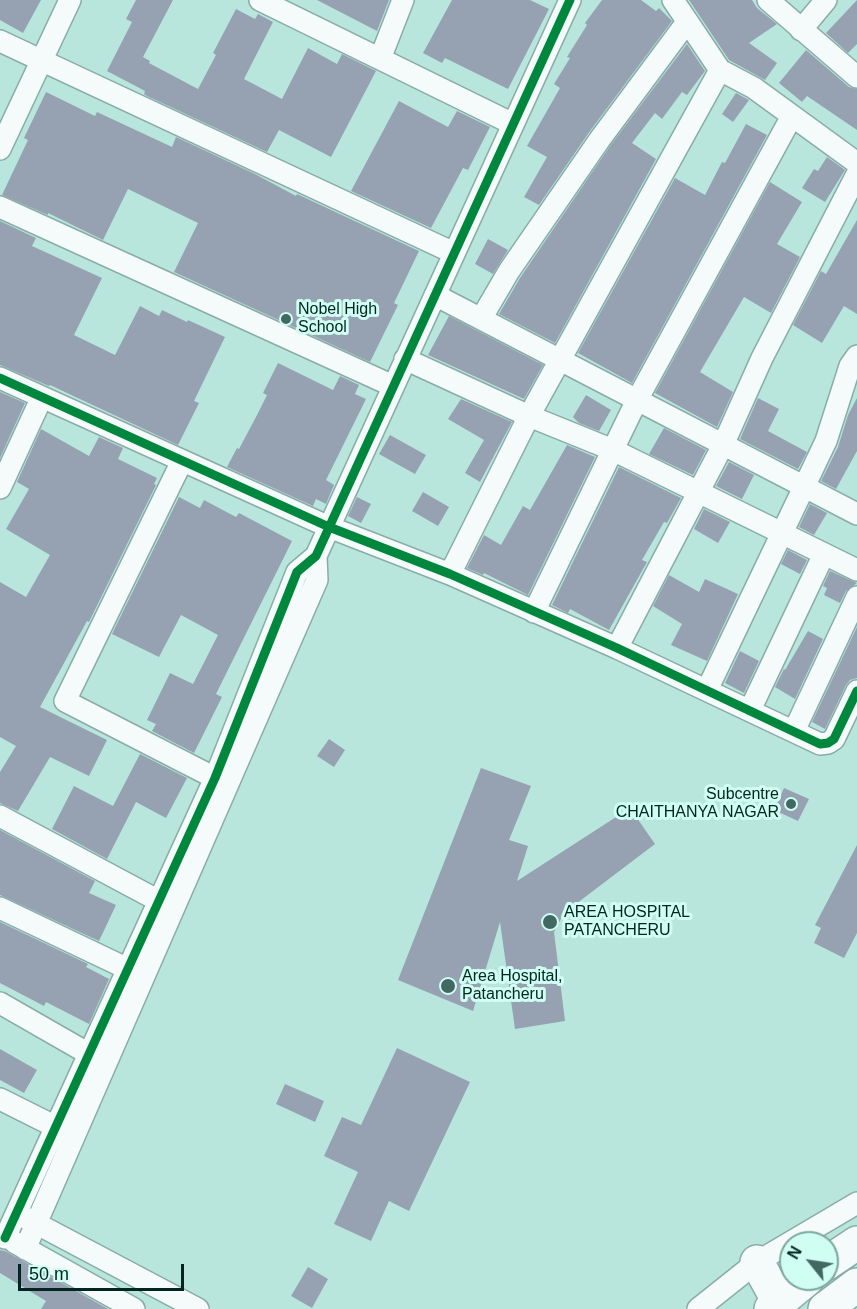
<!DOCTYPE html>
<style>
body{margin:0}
#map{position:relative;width:857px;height:1309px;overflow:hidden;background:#b9e6dc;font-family:Arial,sans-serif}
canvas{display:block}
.north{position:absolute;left:779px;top:1231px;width:60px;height:60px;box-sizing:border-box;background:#d0fef3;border:2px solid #7da79e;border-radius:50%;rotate:300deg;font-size:16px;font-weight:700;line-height:24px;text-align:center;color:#01251f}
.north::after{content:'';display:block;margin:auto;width:21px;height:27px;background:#416961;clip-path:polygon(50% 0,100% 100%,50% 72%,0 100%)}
.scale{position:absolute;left:18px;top:1264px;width:166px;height:27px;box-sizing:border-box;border:3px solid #01251f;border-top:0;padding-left:8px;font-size:18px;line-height:21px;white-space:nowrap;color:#01251f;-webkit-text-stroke:4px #d0fef3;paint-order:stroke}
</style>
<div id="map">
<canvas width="857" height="1309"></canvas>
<div class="north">N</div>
<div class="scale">50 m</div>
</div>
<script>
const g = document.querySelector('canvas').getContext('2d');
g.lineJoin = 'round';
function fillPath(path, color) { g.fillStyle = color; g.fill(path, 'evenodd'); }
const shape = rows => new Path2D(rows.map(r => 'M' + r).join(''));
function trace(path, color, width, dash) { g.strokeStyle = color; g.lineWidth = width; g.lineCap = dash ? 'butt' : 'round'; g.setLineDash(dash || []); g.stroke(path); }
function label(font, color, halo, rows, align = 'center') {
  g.font = font + ' Arial,sans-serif'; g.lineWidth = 6; g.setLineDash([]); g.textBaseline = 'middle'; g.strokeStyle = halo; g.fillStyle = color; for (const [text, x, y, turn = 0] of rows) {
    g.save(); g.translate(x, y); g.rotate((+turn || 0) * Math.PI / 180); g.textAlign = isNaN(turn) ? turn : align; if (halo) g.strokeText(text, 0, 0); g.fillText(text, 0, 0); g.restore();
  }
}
fillPath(shape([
 [0,0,41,0,23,33,0,20],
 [136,0,173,0,143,57,150,61,149,63,198,89,216,55,213,53,236,9,255,19,258,14,273,22,244,79,282,99,308,48,337,64,342,54,376,71,331,157,279,130,267,152,147,96,144,94,145,91,107,71,132,22,126,19],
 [317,0,389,0,377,31],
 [452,0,530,0,549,9,508,89,445,58,442,63,423,53],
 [602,0,641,0,656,11,659,8,672,21,590,131,539,205,524,197,547,157,527,146,560,88,554,84,570,58,567,57,587,25,585,23],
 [689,0,752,0,757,8,777,24,749,43,777,63,765,80,729,60],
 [857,0,857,44,848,53,826,33],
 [687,44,705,71,687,95,682,92,662,119,655,113,632,143,656,159,555,343,499,314,520,278,610,146],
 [806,50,849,87,857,89,857,130,807,96,802,102,779,83],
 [46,92,95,116,97,112,172,147,176,137,255,174,296,196,297,194,419,251,394,303,398,305,370,362,174,272,198,223,128,189,103,240,48,213,48,215,2,195,28,140,24,138],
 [736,93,749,100,733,122,722,114],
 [399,101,448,127,457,111,490,127,468,170,463,168,431,228,351,191],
 [746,124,767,135,632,383,578,353,675,178,705,195,722,162,725,163],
 [827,157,845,170,825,202,802,188,814,169,818,171],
 [770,182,802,202,777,244,800,257,771,313,744,297,700,372,733,392,717,427,655,393],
 [857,220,857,314,844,306,822,343,793,325,821,271,826,274],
 [0,221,36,238,32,246,102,278,74,335,115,355,140,306,159,316,162,310,187,322,188,320,225,337,194,401,199,403,178,445,50,385,49,386,0,365],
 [488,239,508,250,493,274,475,264],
 [449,316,543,365,524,399,428,355],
 [278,363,333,390,340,376,359,385,355,394,366,399,326,480,334,485,326,504,316,499,313,506,227,467,237,448,239,449,257,415,267,395,263,393],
 [0,392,25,403,0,458],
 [586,395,611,410,599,431,579,423,573,417],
 [758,398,779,409,768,431,807,452,798,469,740,439],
 [857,398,857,451,836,489,821,481,838,447,848,415],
 [461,399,512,422,480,482,465,473,484,440,448,419],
 [664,428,706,450,693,475,649,454],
 [41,429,89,456,99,437,123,448,118,459,157,478,154,484,156,485,89,622,87,621,40,707,107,740,89,776,50,757,18,811,0,803,0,772,16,746,0,737,0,582,26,597,50,555,6,529,29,489,17,482],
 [390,435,426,455,415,474,379,454],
 [567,445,595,457,528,595,484,573,483,575,467,568,484,535,501,545,523,506,530,510],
 [729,462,754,475,742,499,716,486],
 [619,467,681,498,667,523,664,522,642,560,647,562,609,630,570,609,568,613,552,605],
 [423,492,449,507,438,526,412,511],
 [179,497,200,508,204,500,236,517,239,513,292,541,216,694,222,697,194,753,152,731,156,724,147,720,170,673,193,684,218,635,181,615,159,657,112,634],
 [357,497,371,504,361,523,348,516],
 [810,504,827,513,814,535,799,527],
 [704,509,730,522,718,543,694,529],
 [788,550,807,560,800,574,781,564],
 [830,571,857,583,846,591,840,603,824,595,827,588,823,586],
 [669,575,699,592,705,579,738,594,707,661,671,645,682,624,653,606],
 [857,627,857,678,850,680,846,685,825,729,812,722],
 [808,631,823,639,795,699,775,687,784,669,785,670],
 [740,651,759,661,744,693,725,683],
 [329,739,345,750,334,767,317,756],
 [140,754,187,778,166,818,136,802,107,859,52,829,74,786,113,806],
 [481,768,531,786,509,840,528,846,517,881,630,808,655,844,564,913,554,932,565,1021,515,1029,500,922,473,1011,398,980],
 [784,788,809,799,798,821,774,810],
 [0,830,95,881,89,893,116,905,99,941,0,895],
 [857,845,857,933,844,958,814,943,821,928,815,925],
 [0,922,88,964,86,967,109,979,89,1024,46,1002,44,1006,0,983],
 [397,1048,470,1082,409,1211,389,1201,371,1241,334,1224,358,1172,324,1156,342,1117,361,1125],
 [0,1049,37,1070,24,1093,0,1080],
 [285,1084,324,1101,315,1122,276,1104],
 [0,1250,5,1251,108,1309,41,1309,46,1301,0,1273],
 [308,1267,328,1279,312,1308,291,1296]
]), '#96a2b2');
const street = shape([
 [260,0,513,124],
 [673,0,720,70,754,88,857,163],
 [768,0,857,77],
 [801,30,826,0],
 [0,41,454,253],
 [380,59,403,0],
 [0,149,70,0],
 [0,207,393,386],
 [435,295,857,514],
 [481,319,509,271,600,139,687,22],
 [405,359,529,416,613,450,857,570],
 [0,378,329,527,450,574,617,648,820,744,828,743,834,739,857,691],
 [182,461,65,701,215,778],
 [0,488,42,397],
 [450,574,529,416,720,70],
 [534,612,637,400,792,116],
 [617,648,723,445,762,358,857,174],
 [707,690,826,441,850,366,857,356],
 [750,710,824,554],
 [794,731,857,597],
 [0,816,159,901],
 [0,908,128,969],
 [0,1003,89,1054],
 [0,1099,56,1127],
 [26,1218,198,1309],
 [5,1238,215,778,297,572,316,556,570,0],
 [14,1242,134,1309],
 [25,1249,317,580,316,556],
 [698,1309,757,1262,857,1203]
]);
const highway = shape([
 [757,1262,779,1302],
 [827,1263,857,1243],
 [771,1309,807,1279],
 [825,1309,857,1285]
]);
trace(street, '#89ada6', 24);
trace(highway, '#89ada6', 36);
trace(street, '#f4fbfa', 21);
trace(highway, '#f4fbfa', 33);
trace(shape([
 [0,378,329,527,450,574,617,648,820,744,828,743,834,739,857,691],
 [5,1238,215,778,297,572,316,556,570,0]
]), '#00873e', 9);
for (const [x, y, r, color] of [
 [286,319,6,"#416961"],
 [791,804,6,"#416961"],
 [550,922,8,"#416961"],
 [448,986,8,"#416961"]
]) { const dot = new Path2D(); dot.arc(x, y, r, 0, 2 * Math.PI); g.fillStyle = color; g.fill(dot); trace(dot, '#d0fef3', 2); }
label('16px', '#01251f', '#d0fef3', [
 ["Nobel High",298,310],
 ["School",298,328],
 ["Subcentre",779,795,"right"],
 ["CHAITHANYA NAGAR",779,813,"right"],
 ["AREA HOSPITAL",564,913],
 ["PATANCHERU",564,931],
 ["Area Hospital,",462,977],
 ["Patancheru",462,995]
], 'left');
</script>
